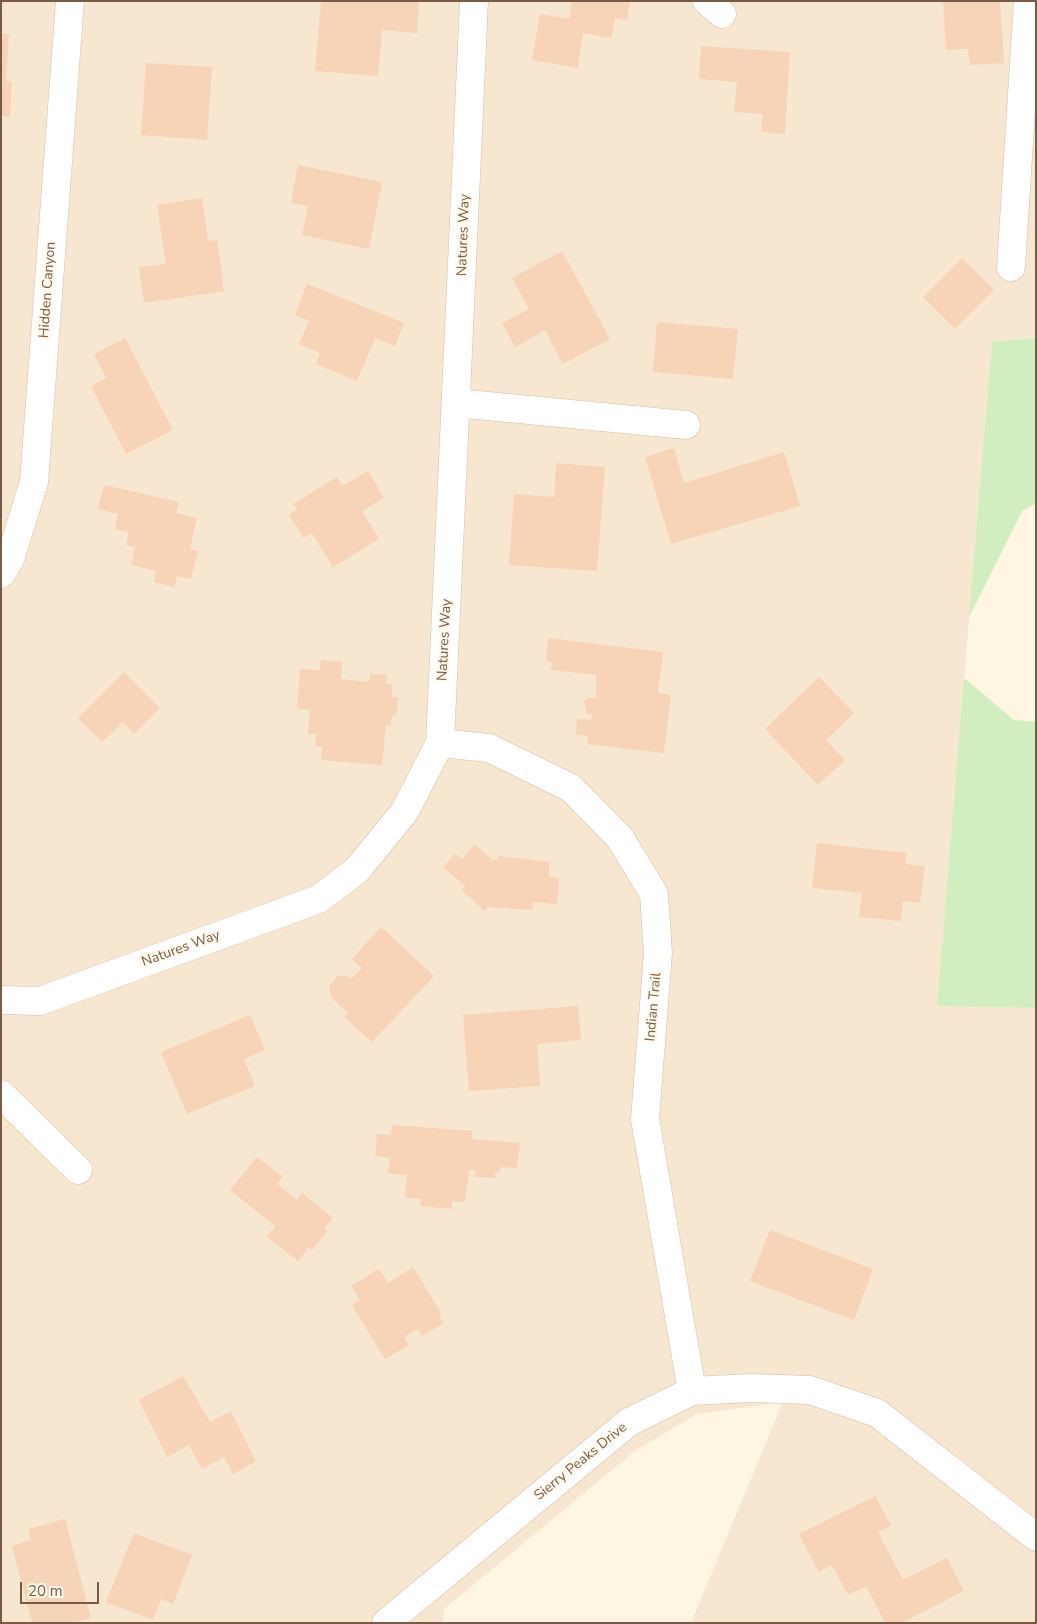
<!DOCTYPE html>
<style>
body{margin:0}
#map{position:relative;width:1037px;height:1624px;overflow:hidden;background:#fef5e2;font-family:"Nunito Sans",sans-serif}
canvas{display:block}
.frame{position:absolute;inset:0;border:2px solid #795a46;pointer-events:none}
.scale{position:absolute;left:20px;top:1582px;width:79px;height:22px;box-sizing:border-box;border:2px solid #795a46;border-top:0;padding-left:6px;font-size:15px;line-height:18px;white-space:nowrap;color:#795a46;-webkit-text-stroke:4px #fff8eb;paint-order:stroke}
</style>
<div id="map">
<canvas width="1037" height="1624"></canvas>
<div class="frame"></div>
<div class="scale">20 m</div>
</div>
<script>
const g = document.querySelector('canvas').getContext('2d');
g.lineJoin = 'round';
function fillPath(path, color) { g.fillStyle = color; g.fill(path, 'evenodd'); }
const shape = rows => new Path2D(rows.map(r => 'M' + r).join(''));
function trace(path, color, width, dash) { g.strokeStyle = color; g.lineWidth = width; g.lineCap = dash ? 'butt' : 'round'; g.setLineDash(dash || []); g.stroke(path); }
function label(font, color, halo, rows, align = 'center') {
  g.font = font + ' "Nunito Sans",sans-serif'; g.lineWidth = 4; g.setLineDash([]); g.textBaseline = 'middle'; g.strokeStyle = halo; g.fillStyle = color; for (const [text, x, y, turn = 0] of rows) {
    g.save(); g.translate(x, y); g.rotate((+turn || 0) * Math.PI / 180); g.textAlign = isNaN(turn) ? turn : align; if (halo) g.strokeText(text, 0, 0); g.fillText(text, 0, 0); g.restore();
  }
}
fillPath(shape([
 [1,1,1036,1,1036,338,992,342,937,1006,1036,1008,1036,1623,691,1623,783,1402,697,1414,635,1451,444,1609,443,1623,1,1623]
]), '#f7e7d0');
fillPath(shape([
 [1036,338,1036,503,1022,511,969,617,992,342],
 [964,678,1014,720,1036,722,1036,1008,937,1006]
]), '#d0eebf');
fillPath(shape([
 [321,1,419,1,417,33,382,30,378,76,315,71],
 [572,1,630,1,627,20,615,18,611,38,583,33,578,68,532,60,540,14,569,19],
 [943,1,1000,1,1004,63,970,65,968,49,946,50],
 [1,34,9,34,6,81,12,81,10,117,1,116],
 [701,46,790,52,785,134,761,132,763,114,734,112,737,82,699,79],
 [146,63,212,67,207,140,141,135],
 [298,165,382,182,369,249,302,235,308,206,291,203],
 [202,198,208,241,217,240,224,291,144,303,139,267,166,264,157,205],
 [562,251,610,339,563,364,545,330,515,347,502,323,529,309,512,278],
 [962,258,994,290,955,329,923,297],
 [307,284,404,323,395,346,375,338,357,381,316,364,320,353,299,344,309,321,295,315],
 [657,322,738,329,733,379,653,372],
 [125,338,173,430,126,454,91,386,106,378,94,354],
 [674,448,684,483,784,452,800,506,671,544,645,457],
 [556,463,605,467,597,571,509,565,514,494,554,497],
 [368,471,384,498,362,511,379,539,333,567,312,533,303,538,289,514,297,510,293,504,337,477,342,486],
 [104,485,179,502,176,513,197,518,190,549,198,551,191,579,177,576,174,587,154,582,156,571,131,565,135,547,126,545,129,532,115,529,118,514,98,509],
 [548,638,663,652,658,693,671,695,664,753,587,744,588,736,576,735,577,719,591,720,592,714,587,714,584,701,589,698,596,698,596,675,551,670,552,662,546,661],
 [321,660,342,662,341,679,369,682,370,674,387,675,386,683,392,684,392,697,398,697,396,716,392,716,391,726,386,725,382,765,321,760,322,747,315,746,316,734,308,734,310,710,297,709,300,669,320,670],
 [124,672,160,708,134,734,123,722,102,742,78,718],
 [819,677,854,713,826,740,845,760,818,785,765,729],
 [817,843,907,853,905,864,925,866,920,903,903,901,901,921,859,917,862,893,812,888],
 [475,844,492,860,498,860,498,856,550,862,549,877,559,878,557,904,533,902,532,910,488,907,485,911,461,890,465,886,443,867,455,854,462,859],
 [381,927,434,976,372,1042,344,1017,348,1013,331,997,329,986,338,976,347,976,351,979,362,968,352,959],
 [578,1006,581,1040,537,1044,540,1086,469,1091,463,1015],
 [250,1015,265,1050,244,1059,255,1086,187,1114,161,1052],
 [392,1125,472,1131,472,1139,520,1143,517,1168,500,1167,499,1173,495,1172,495,1178,475,1177,476,1170,469,1170,465,1202,452,1201,452,1209,420,1206,421,1199,405,1197,407,1175,388,1173,390,1158,375,1156,377,1134,391,1135],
 [257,1157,283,1177,277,1184,297,1200,302,1193,333,1218,324,1229,327,1231,312,1250,309,1247,298,1261,267,1237,275,1226,230,1190],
 [770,1230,873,1269,854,1320,750,1281],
 [413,1267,442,1315,439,1316,444,1323,422,1336,418,1329,404,1337,409,1345,385,1359,352,1305,360,1300,351,1286,379,1269,388,1283],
 [183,1376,210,1422,231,1411,256,1461,233,1474,224,1457,202,1469,189,1445,167,1457,139,1400],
 [875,1496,891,1526,878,1532,903,1580,947,1558,964,1591,901,1623,885,1623,866,1586,848,1595,832,1565,819,1572,799,1534],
 [65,1519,91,1618,73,1623,32,1623,12,1546,31,1540,28,1529],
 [134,1533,192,1555,173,1604,161,1599,153,1620,106,1602]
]), '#f7d3b7');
const minor = shape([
 [707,1,722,14],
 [1011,267,1028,1],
 [456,403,686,425],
 [1,574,10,559,34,482,70,1],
 [440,743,489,748,571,788,620,838,654,894,658,953,645,1119,692,1391],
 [1,1000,40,1001,319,899,357,870,405,811,440,743,474,1],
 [1,1094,78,1170],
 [386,1623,629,1422,692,1391,750,1388,810,1390,877,1413,1036,1537]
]);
trace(minor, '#d3beaa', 29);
trace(minor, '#fff', 28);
label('14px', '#795a46', '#fff8eb', [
 ["Natures Way",464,235,-88],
 ["Hidden Canyon",48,290,-86],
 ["Natures Way",445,640,-87],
 ["Natures Way",181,949,-20],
 ["Indian Trail",654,1007,-85],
 ["Sierry Peaks Drive",581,1462,-39]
]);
</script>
